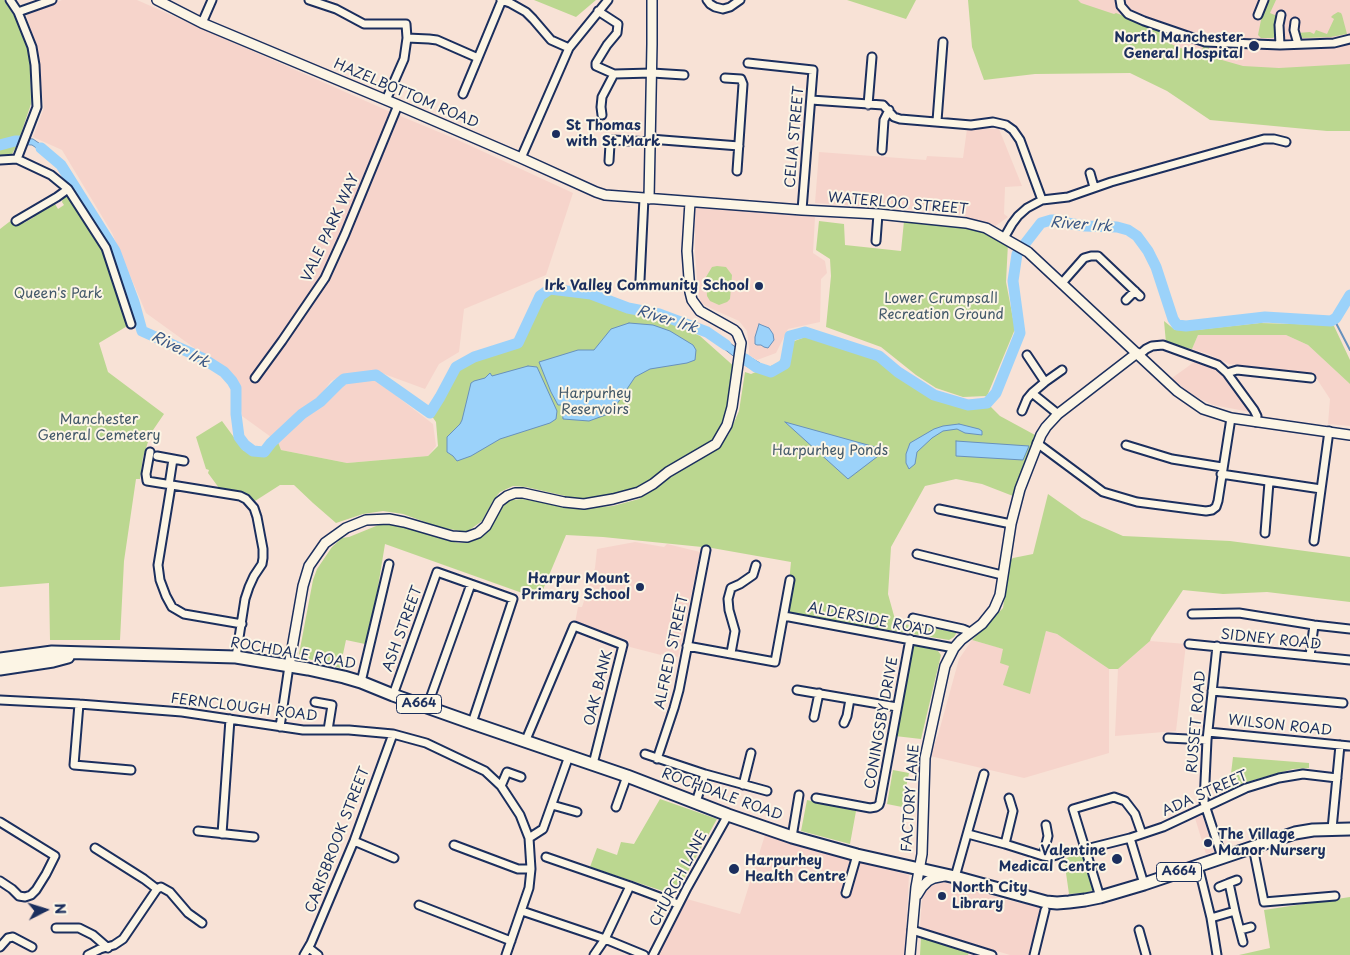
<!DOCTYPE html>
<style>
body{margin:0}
#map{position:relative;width:1350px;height:955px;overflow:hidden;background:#f8e2d6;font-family:"Playpen Sans",sans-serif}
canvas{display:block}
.north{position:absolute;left:20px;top:885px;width:50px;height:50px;-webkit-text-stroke:4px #fcf5e5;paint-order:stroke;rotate:85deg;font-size:14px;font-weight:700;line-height:20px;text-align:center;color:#1b2f5e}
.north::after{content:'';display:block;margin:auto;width:18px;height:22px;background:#1b2f5e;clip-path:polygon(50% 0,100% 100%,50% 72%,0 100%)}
</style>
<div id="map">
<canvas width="1350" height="955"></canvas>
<div class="north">N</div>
</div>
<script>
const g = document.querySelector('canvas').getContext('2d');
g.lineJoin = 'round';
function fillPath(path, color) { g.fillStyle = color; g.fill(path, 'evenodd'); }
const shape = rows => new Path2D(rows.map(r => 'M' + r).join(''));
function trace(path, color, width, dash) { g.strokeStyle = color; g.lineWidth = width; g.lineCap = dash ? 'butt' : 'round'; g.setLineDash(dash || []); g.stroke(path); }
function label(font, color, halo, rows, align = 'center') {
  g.font = font + ' "Playpen Sans",sans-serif'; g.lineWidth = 4; g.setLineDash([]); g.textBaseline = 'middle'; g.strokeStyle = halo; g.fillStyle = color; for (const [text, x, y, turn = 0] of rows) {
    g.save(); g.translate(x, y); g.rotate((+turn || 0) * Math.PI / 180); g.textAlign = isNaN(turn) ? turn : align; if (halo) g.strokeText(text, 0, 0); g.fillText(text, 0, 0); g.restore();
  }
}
fillPath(shape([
 [62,0,137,0,386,110,458,140,573,193,546,275,464,309,459,352,439,364,425,389,376,371,341,376,331,381,317,400,271,437,242,416,236,378,146,313,112,233,62,150,33,137,44,108,37,53,26,13],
 [999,0,1350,0,1350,76,1275,80],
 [967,129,999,129,1022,186,1005,187,1004,214,1008,217,994,227,953,212,815,203,819,152,926,160,927,156,963,158],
 [695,207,815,217,813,253,825,261,827,273,821,279,820,322,788,329,776,353,757,360,749,355,749,346,747,331,739,321,708,307,701,303,698,292,695,252],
 [1198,335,1286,335,1308,345,1350,384,1350,426,1328,424,1330,399,1313,373,1229,364,1208,354,1192,349],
 [1197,360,1216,367,1250,412,1213,405,1192,395,1172,378],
 [373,378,433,424,436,446,428,456,347,463,281,450,278,442,305,415,322,404,342,383],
 [635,542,664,547,667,544,700,552,678,657,661,654,661,655,630,647,628,640,622,638,620,639,575,623,578,607,582,607,595,568,597,549],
 [1046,631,1057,634,1109,669,1109,753,1024,778,930,756,938,735,959,659,972,640,1004,649,1009,666,1029,694],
 [1150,641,1186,644,1176,731,1115,736,1118,669],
 [1202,815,1214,852,1206,854,1195,818],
 [765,835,909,875,905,955,655,955,687,899,740,914],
 [942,882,1011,901,1040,907,1035,931,1028,955,1010,955,920,928,922,899,924,893,926,889,932,885]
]), '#f6d4cb');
fillPath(shape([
 [0,0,4,0,16,19,26,43,30,57,31,104,17,145,11,156,0,157],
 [534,0,596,0,576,17],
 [847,0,916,0,906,19],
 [968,0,1078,0,1081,3,1114,14,1116,13,1167,32,1166,42,1198,55,1200,55,1203,47,1209,47,1208,56,1243,66,1279,68,1350,64,1350,131,1327,131,1210,120,1167,91,1130,73,1035,74,984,80,972,47],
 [1269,0,1276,0,1270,13,1277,16,1275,24,1276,36,1273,38,1261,38,1258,35,1262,15],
 [1338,12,1341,13,1342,15,1347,34,1331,37,1303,38,1298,36,1297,33,1310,32,1314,34,1316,30,1327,34,1334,19,1331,17,1333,15],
 [68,195,99,239,129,325,99,343,108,372,164,414,151,433,143,457,140,479,136,479,124,561,120,640,50,640,49,583,0,587,0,229,13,219,18,225,23,222,24,223,34,217,34,215,51,204,55,204,58,209,64,205,62,202,63,197],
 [819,221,844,224,845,245,901,251,904,221,968,226,1008,243,1006,282,1015,329,987,396,963,397,936,388,916,375,881,347,826,327,831,276,830,259,816,250],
 [717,266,726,267,732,275,730,299,727,302,719,305,710,301,707,296,706,277,712,267],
 [552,293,590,298,628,313,660,318,700,336,737,369,726,415,714,439,668,466,640,488,618,495,587,499,574,498,526,487,513,486,500,492,494,499,482,521,468,531,460,531,439,527,403,514,383,511,363,514,336,523,313,503,294,485,280,485,255,501,242,491,219,488,208,473,209,470,206,469,196,437,222,421,244,451,271,446,278,442,281,450,347,463,428,456,438,446,436,422,431,415,458,369,474,360,519,345,542,300],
 [1164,321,1175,330,1196,330,1260,323,1328,325,1334,326,1350,360,1350,384,1308,345,1286,335,1198,335,1192,349,1166,343],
 [805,337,877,359,898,376,934,399,967,409,991,407,1000,416,1035,435,1016,487,1013,496,982,484,956,479,925,486,891,547,888,594,896,623,957,632,954,637,949,640,786,613,791,562,712,548,603,537,566,535,539,599,385,544,377,593,365,644,346,640,340,668,305,658,299,654,313,580,317,569,332,547,342,538,349,537,381,524,399,525,449,541,459,543,471,542,480,537,489,530,497,512,504,501,522,499,571,507,586,508,613,506,639,499,672,476,701,459,720,445,729,434,739,411,745,372,751,374,778,363,792,342],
 [1048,494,1082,518,1123,536,1230,541,1350,557,1350,602,1267,592,1223,594,1183,590,1151,638,1150,641,1118,669,1109,669,1057,634,1046,631,1030,694,1003,685,1009,666,1000,663,1003,649,972,640,1003,608,1010,561,1013,558,1033,554],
 [915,644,938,651,941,655,921,739,895,736,912,647],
 [1233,757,1309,763,1309,768,1293,769,1257,779,1241,784,1229,790],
 [893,770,909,773,902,807,887,804],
 [660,799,717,819,675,895,590,867,597,848,617,855,621,842,634,844],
 [807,800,856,811,850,844,801,831],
 [1082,852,1094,890,1085,893,1069,894,1064,859],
 [1350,897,1350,955,1239,955,1270,948,1264,910],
 [921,937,969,952,968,955,920,955]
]), '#bbd790');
const water = shape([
 [17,137,33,139,55,154,51,158,32,145,14,144,5,147,5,141,17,137],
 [629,323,653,325,670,331,693,345,696,350,695,360,687,363,650,369,635,377,611,413,589,421,563,419,562,405,558,405,551,392,539,362,578,350,594,350,611,329,629,323],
 [759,324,769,328,773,334,774,340,768,348,764,347,761,345,757,345,755,344,755,337,759,324],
 [716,333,748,356,760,363,756,371,746,366,714,341,716,333],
 [528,366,537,367,557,411,556,419,550,423,500,439,471,456,457,461,453,456,447,452,447,437,460,424,462,420,471,383,474,381,485,378,490,373,492,376,528,366],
 [785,422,886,450,848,479,785,422],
 [959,424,979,429,982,431,982,435,965,433,957,429,943,431,932,438,917,452,915,464,909,469,906,463,906,454,910,443,934,429,943,426,959,424],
 [956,441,1029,446,1023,460,956,456,956,441]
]);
fillPath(water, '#9bd2fa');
trace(water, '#6891bc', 1);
trace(shape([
 [1331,321,1336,323,1350,350]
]), '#6891bc', 2);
trace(shape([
 [0,145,15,141,19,141],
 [41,148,61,165,115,251,134,302,142,331,202,358,224,372,232,381,236,388,236,414,239,437,245,445,253,451,264,452,271,443,302,414,320,402,338,384,344,379,376,375,430,413,440,397,456,367,474,357,518,343,540,296,550,289,591,294,628,308,659,314,707,332,726,345],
 [745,359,756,367,771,372,785,364,790,336,805,332,879,356,898,372,934,395,968,405,987,403,996,393,1020,333,1013,281,1017,254,1041,223,1051,220,1056,220,1067,223,1085,226,1117,227,1128,230,1137,236,1148,251,1156,267,1173,319,1177,325,1186,326,1265,317,1331,321,1336,318,1350,295]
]), '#9bd2fa', 11);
const minor = shape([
 [10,0,18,12,32,47,35,65,37,107,17,159],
 [309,0,336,9,364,24,406,24,407,38],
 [501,0,510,3,526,12,533,19,551,40,569,48],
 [707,0,710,4,715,7,723,9,730,7,740,0],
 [1120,0,1121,6,1128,14,1144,21,1205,42,1280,45,1334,43,1350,39],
 [598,11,618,24,617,33,607,45,596,63,596,66,614,74,652,73,684,75],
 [18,12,52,0],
 [1258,15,1264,0],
 [1295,22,1294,30,1298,44],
 [202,23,212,0],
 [1280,45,1279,25,1281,15],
 [748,63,813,70,802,210],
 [725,78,741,79,743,84,737,171],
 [463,94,478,58],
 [386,100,404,59,407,38,429,39,437,40,478,58,502,0],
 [811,100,883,105,894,117,900,119,971,125,993,122,1006,125,1013,130,1020,140,1042,200],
 [868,105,872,57],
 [602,115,601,107,602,97,614,74],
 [937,121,943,42],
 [650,139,739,146],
 [882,150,884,120,889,110],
 [521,158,569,48,608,0],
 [0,160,17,159,51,175,68,189,106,248,131,324],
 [609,161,610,144,613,140,650,142],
 [1090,173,1094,187],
 [16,221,57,197,68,189],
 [1004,238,1012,224,1018,216,1027,208,1042,200,1068,197,1111,182,1264,139,1274,139,1286,142],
 [876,241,878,214],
 [640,280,644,198],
 [1062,283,1084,258,1091,256,1098,256,1140,296],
 [1126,300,1135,291],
 [1027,355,1045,382,1032,393,1058,414],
 [1139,355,1146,349,1152,346,1163,345,1218,365,1227,373,1254,410,1257,416,1256,422],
 [1227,373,1237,370,1311,378],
 [255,378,282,341,325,278,345,234,398,105],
 [1045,382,1062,370],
 [1022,411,1027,399,1032,393],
 [1037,443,1103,492,1137,502,1206,511,1212,510,1216,507,1218,501,1231,418],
 [1126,445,1172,459,1222,467],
 [150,452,146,474,147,481,240,496,246,499,254,508,257,517,263,549,263,558,262,564,254,576,249,587,245,599,236,657],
 [157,456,184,461],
 [1221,474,1321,489],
 [169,485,173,459],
 [171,486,158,565,160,580,166,596,172,607,184,614,242,624],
 [939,509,1011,524],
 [1265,533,1269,482],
 [1314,541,1329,431],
 [917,554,1002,575],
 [1192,614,1239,613,1314,625,1350,629],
 [784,616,954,648],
 [913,618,963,629,970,632],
 [1189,644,1350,660],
 [687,646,775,662,790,580],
 [1217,646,1207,740,1204,802,1222,857],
 [731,653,735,631,729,610,728,599,731,588,740,584,753,575,756,565],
 [1310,656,1314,625],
 [361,682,389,564],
 [797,690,897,707],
 [1212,691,1343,703],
 [393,695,437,572,471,584,513,599,472,723],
 [0,700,79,704,182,712,303,730,349,730,393,734,426,743,466,762,485,771,501,786,520,815,529,838,531,869,529,888,506,955],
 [315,702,332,705,328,730],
 [79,704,74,765,131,770],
 [427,707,471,584],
 [814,717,819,693],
 [844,723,847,716,850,699],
 [280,727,289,666],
 [1208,732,1350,746],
 [1168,738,1207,740],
 [525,742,574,626,623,645,593,764],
 [645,754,705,774,767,791],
 [657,759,674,708,679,690,706,550],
 [743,785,751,753],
 [501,786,507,772,521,777],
 [816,798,870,808,876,807,879,805,880,802,910,639],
 [696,802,705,774],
 [552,805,577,812],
 [616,807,627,776],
 [0,822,55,856,46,874,36,890,31,895,25,897,19,896,12,889,0,881],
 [1332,829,1340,745],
 [198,831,254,837],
 [222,834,230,719],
 [968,834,1005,844,1043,856,1048,836,1046,825],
 [792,837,799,795],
 [529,838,543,829,569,756],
 [1130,838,1144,884],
 [354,841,394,858],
 [1005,844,1013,811,1009,798],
 [454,845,518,869,531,869],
 [1253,847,1264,902,1335,896],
 [95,848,144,879,157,889],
 [1086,849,1130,838,1163,827,1246,788,1279,778,1303,774,1337,778],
 [1043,856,1050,857,1060,854],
 [546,857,630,886,678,904],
 [1198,865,1211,918,1217,955],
 [955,877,984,774],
 [1219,887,1229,883],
 [846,893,857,855],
 [1100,897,1073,809,1114,797,1125,801,1135,814,1142,834],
 [419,905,511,941],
 [522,911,605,939,644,955],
 [1235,911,1243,942],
 [1211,918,1235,911,1229,883,1237,880],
 [56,928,79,928,93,935,108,948],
 [912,930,992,955],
 [1139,930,1146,955],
 [1240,930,1251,927],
 [0,947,8,938,13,937,32,947],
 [309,948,318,955],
 [88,955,100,949,114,945,123,939,157,889,161,887,170,892,188,913,202,923],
 [304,955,311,943,354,841,393,734],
 [594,955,605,939,630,886],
 [653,955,687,888,728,815],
 [1034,955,1045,910]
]);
const tertiary = shape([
 [157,0,202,23,398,105,521,158,596,192,605,195,802,210,878,214,966,223,986,228,1028,252,1177,391,1203,409,1231,418,1350,435],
 [649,199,652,44,652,0],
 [289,666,303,586,309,566,325,543,346,528,366,520,389,519,404,522,452,536,467,537,478,533,486,526,499,502,507,496,515,493,523,493,564,502,584,504,613,499,639,492,653,484,668,472,716,444,727,425,732,407,741,343,737,333,734,330,700,311,692,300,690,292,687,251,690,202],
 [917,895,922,887,928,881,934,878,944,876],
 [910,955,916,887,922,854,925,758,945,666,954,648,961,640,982,624,994,609,1000,595,1011,524,1020,489,1041,435,1046,427,1058,414,1137,353]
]);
const primary = shape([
 [0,659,52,652,236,657,308,669,344,677,361,682,393,695,472,723,627,776,728,815,792,837,857,855,955,877,1046,902,1057,903,1069,902,1085,900,1100,897,1144,884,1295,833,1313,830,1350,829],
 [0,669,53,661,68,657]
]);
trace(minor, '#1b2f5e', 11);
trace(tertiary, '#1b2f5e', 12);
trace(primary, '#1b2f5e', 15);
trace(minor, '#fcf5e5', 7);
trace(tertiary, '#fcf5e5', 9);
trace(primary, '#fcf5e5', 11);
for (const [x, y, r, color] of [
 [1254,46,6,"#1b2f5e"],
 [556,134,5,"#1b2f5e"],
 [759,286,5,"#1b2f5e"],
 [640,587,5,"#1b2f5e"],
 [1208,843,5,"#1b2f5e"],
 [1117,859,6,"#1b2f5e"],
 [734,869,6,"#1b2f5e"],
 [942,896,5,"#1b2f5e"]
]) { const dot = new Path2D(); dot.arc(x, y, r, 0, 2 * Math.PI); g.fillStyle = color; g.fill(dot); trace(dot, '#fcf5e5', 2); }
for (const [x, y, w] of [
 [419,704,45],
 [1179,872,45]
]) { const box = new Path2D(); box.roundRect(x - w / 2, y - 9.5, w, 19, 4); g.fillStyle = '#fcf5e5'; g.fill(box); trace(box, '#1b2f5e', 1); }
label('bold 12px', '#1b2f5e', null, [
 ["A664",419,704],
 ["A664",1179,872]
]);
label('bold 14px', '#1b2f5e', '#fcf5e5', [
 ["North Manchester",1243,38],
 ["General Hospital",1243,54],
 ["St Thomas",566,126,"left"],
 ["with St Mark",566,142,"left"],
 ["Irk Valley Community School",749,286],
 ["Harpur Mount",630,579],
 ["Primary School",630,595],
 ["The Village",1218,835,"left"],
 ["Manor Nursery",1218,851,"left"],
 ["Valentine",1106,851],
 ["Medical Centre",1106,867],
 ["Harpurhey",745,861,"left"],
 ["Health Centre",745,877,"left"],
 ["North City",952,888,"left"],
 ["Library",952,904,"left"]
], 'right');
label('14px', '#1b2f5e', '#fcf5e5', [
 ["HAZELBOTTOM ROAD",406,94,23],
 ["CELIA STREET",795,137,-85],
 ["WATERLOO STREET",898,204,5],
 ["VALE PARK WAY",331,228,-65],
 ["ALDERSIDE ROAD",871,620,11],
 ["ASH STREET",403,629,-70],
 ["SIDNEY ROAD",1271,640,6],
 ["ALFRED STREET",672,652,-78],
 ["ROCHDALE ROAD",293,654,10],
 ["OAK BANK",599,688,-76],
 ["FERNCLOUGH ROAD",244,708,7],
 ["RUSSET ROAD",1197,722,-85],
 ["CONINGSBY DRIVE",882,723,-80],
 ["WILSON ROAD",1280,726,6],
 ["ADA STREET",1205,794,-24],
 ["ROCHDALE ROAD",722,795,20],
 ["FACTORY LANE",911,798,-86],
 ["CARISBROOK STREET",338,840,-69],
 ["CHURCH LANE",679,879,-62]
]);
label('14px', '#43596a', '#fcf5e5', [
 ["Queen's Park",58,294],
 ["Lower Crumpsall",941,299],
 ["Recreation Ground",941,315],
 ["Harpurhey",595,394],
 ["Reservoirs",595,410],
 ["Manchester",99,420],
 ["General Cemetery",99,436],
 ["Harpurhey Ponds",830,451]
]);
label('italic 15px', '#3b5885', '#fcf5e5', [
 ["River Irk",1081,225,4],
 ["River Irk",667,320,17],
 ["River Irk",180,350,27]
]);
</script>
